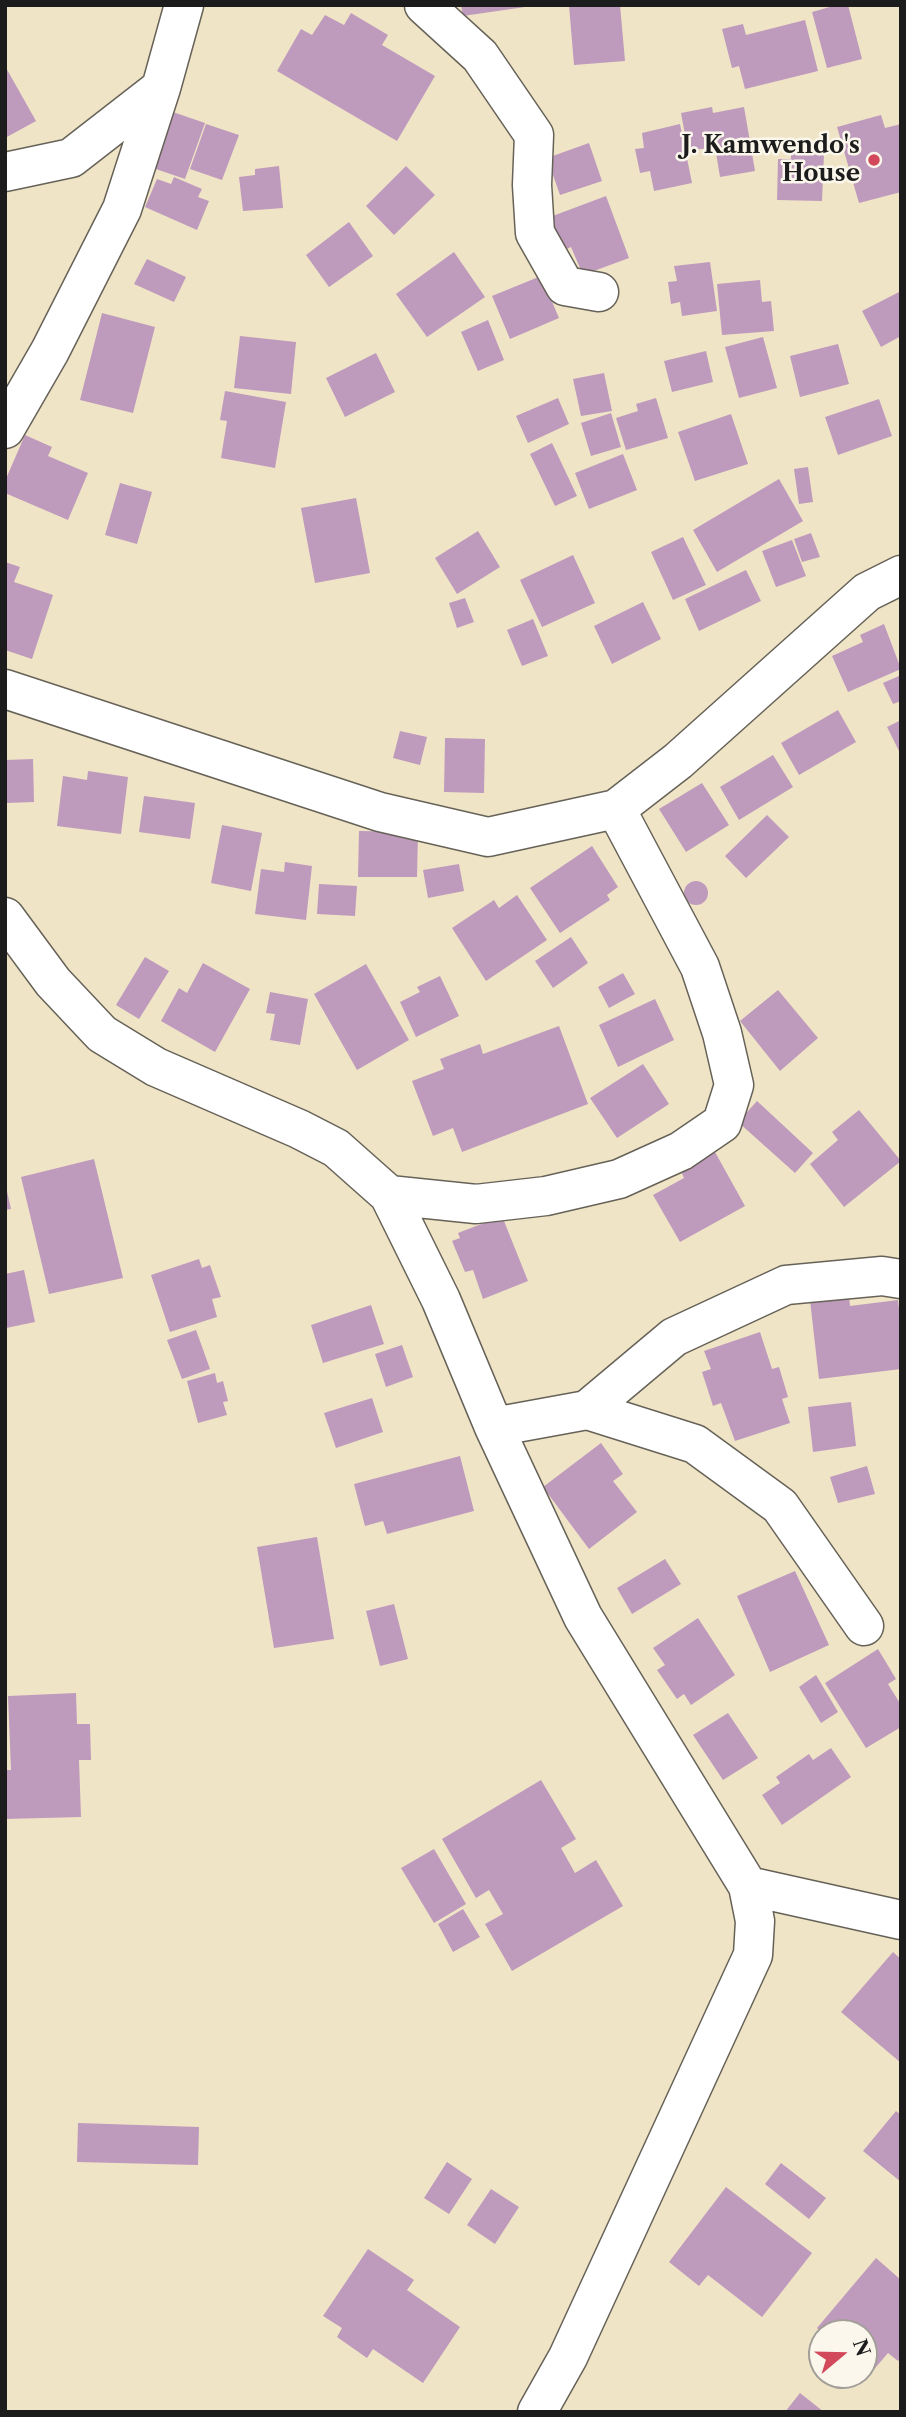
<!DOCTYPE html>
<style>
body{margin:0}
#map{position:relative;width:906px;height:2417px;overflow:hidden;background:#f0e4c6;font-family:"Libre Caslon Text",serif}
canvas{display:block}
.frame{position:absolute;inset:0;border:7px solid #1c1c1c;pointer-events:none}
.north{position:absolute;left:808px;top:2319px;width:70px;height:70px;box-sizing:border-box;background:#fbf7ec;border:2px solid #a29f99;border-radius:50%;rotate:71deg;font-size:19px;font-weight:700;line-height:28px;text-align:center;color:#1c1c1c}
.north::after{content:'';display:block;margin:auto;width:24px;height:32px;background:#d1495b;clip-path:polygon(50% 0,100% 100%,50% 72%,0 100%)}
</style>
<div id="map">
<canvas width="906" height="2417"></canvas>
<div class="frame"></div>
<div class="north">N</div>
</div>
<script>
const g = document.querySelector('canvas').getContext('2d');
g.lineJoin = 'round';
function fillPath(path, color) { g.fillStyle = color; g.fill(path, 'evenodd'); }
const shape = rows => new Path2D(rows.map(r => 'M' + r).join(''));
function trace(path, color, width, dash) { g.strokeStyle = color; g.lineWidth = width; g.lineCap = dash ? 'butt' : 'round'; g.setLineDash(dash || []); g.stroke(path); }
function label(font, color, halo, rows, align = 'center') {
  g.font = font + ' "Libre Caslon Text",serif'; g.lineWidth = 5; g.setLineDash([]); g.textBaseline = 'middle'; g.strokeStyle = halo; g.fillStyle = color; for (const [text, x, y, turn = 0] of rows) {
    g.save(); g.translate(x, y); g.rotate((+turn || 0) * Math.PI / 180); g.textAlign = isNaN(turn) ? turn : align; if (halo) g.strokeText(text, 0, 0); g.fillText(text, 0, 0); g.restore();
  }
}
fillPath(shape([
 [461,5,525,5,525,7,463,16],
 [569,5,620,5,625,61,574,65],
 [837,5,848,5,862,59,827,68,812,12],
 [351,13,388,35,382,45,435,76,397,141,277,71,301,29,312,35,325,15,344,25],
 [805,20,818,71,745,89,739,66,732,68,722,29,743,24,746,35],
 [5,66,36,121,5,138],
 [712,107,713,113,744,107,755,171,720,177,715,147,688,151,681,113],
 [167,110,205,123,185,179,153,168],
 [881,115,885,128,901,124,901,192,859,203,837,127],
 [206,124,239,135,222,180,190,169],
 [680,124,692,183,654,191,650,171,640,173,635,149,644,148,642,133],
 [589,143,602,181,560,195,547,158],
 [791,153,824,154,822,201,777,200,778,159,791,159],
 [279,166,283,208,243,211,239,177,255,175,255,169],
 [406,166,435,195,394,235,366,206],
 [174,177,202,189,198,197,209,201,197,230,145,207,157,179,171,184],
 [606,196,629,258,583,275,571,247,562,251,550,217],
 [349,222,373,256,329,287,306,255],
 [454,252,485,297,427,337,396,294],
 [147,259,186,277,174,302,134,284],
 [710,262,717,311,682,316,680,302,671,304,668,282,677,281,674,266],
 [541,276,559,318,510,339,492,296],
 [760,280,762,302,771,301,774,331,722,335,717,284],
 [901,291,901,336,881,347,862,311],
 [102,313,155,327,133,413,80,400],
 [488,320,504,360,478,371,461,332],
 [240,336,296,342,291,394,234,388],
 [763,337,777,388,739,398,725,347],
 [838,344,849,384,800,397,790,356],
 [706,351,713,382,672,392,664,361],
 [376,353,395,392,345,417,326,378],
 [604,373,612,411,581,416,573,379],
 [225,391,286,402,275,468,221,458,227,421,220,420],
 [558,398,569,424,528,443,516,416],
 [656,398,668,438,626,450,616,418,638,411,636,404],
 [879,399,892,436,838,455,825,417],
 [611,413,621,447,591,456,581,423],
 [731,414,748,464,695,481,678,432],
 [25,435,52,447,48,456,88,473,68,520,5,493,5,481],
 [552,443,577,496,555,506,530,454],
 [623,454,637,490,589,509,575,473],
 [808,467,813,502,799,504,794,469],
 [779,479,803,521,717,572,693,530],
 [120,483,152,492,137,544,105,535],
 [356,498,370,573,315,583,301,508],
 [478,531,500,567,457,594,435,558],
 [811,533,820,557,802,562,794,539],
 [683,537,706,585,673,600,651,552],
 [792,540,806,576,776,587,762,551],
 [573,555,595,603,542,627,520,580],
 [5,562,20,567,14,582,53,595,32,659,5,650],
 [746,570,761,601,699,631,685,599],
 [465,598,474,622,457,628,449,603],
 [643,602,661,639,612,664,594,626],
 [533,619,548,656,522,666,507,630],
 [884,624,901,669,848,692,832,656,863,642,860,635],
 [901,675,901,701,893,704,883,683],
 [838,710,856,742,799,775,781,743],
 [901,720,901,755,887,727],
 [400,731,427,737,420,765,393,758],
 [445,738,485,739,484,793,444,792],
 [773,755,793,787,739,820,720,787],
 [33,759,34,802,5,803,6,760],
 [88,771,128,777,121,834,57,826,63,776,87,780],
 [702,783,729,825,686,852,659,809],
 [144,796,195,803,190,839,139,832],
 [767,815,789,837,746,878,725,856],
 [222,825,262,833,251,891,211,883],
 [359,831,418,832,417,877,358,877],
 [592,846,618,887,607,895,610,900,560,933,530,888],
 [285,862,312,866,306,920,255,914,261,869,284,872],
 [459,864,464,891,428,898,423,870],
 '684 893a12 12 0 1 1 24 0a12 12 0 1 1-24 0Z',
 [319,884,357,886,355,916,317,914],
 [517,895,547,940,486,981,452,928,494,900,499,908],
 [571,937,588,963,553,988,535,961],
 [145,957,169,971,139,1019,116,1005],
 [203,963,250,989,215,1052,161,1021,179,988,187,993],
 [366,964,409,1040,357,1070,314,994],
 [623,973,635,994,609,1008,598,987],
 [440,976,459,1016,416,1037,400,1002,420,992,417,987],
 [778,990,818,1038,780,1071,740,1021],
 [270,992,308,999,300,1045,270,1040,275,1014,266,1013],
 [655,999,674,1040,618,1067,599,1025],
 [559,1026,588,1104,462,1152,453,1128,433,1136,412,1081,444,1069,440,1059,480,1044,483,1054],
 [643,1064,669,1104,617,1138,590,1098],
 [757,1101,813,1153,795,1173,738,1122],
 [859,1110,901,1161,844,1207,810,1164,838,1140,832,1132],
 [715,1152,745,1206,680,1242,653,1195,684,1178,681,1171],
 [94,1159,123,1278,49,1294,21,1177],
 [6,1187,11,1209,5,1210,5,1188],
 [502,1216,528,1281,483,1299,473,1270,465,1272,452,1241,460,1238,458,1233],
 [199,1259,202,1268,210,1265,221,1297,212,1299,217,1317,170,1332,151,1275],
 [24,1270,35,1322,6,1328,5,1274],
 [849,1296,850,1306,898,1300,901,1326,901,1369,819,1379,810,1300],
 [371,1305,384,1344,323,1363,311,1325],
 [196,1330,210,1369,182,1379,167,1340],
 [760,1332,772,1369,779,1367,788,1397,782,1399,790,1423,735,1441,721,1403,713,1406,702,1372,711,1369,704,1351],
 [402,1345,413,1377,386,1387,375,1354],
 [215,1373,217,1383,223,1381,228,1401,223,1402,227,1415,198,1423,187,1381],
 [372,1398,383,1432,336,1448,324,1413],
 [851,1402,856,1446,813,1452,808,1407],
 [601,1443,623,1474,613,1481,637,1512,589,1549,543,1487],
 [460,1456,474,1511,387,1534,383,1521,365,1526,354,1484],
 [867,1466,875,1494,838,1503,830,1477],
 [317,1537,334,1639,274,1648,257,1547],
 [665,1559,681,1584,632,1614,617,1588],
 [795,1571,829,1645,770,1672,737,1596],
 [394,1604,408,1659,380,1666,366,1611],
 [698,1618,735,1675,691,1705,684,1694,677,1699,657,1670,665,1665,653,1648],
 [878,1649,896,1679,888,1684,901,1705,901,1727,866,1748,825,1683],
 [816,1675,838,1712,821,1723,799,1687],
 [76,1693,77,1724,90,1724,91,1760,79,1760,81,1817,5,1819,5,1770,11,1770,8,1696],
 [728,1713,758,1758,723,1780,693,1735],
 [831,1748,851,1777,782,1825,762,1795,780,1783,776,1777,809,1754,813,1760],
 [541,1780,576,1839,561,1848,575,1873,596,1860,623,1906,512,1971,485,1924,503,1914,489,1890,476,1898,442,1839],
 [434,1849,466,1904,434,1923,401,1868],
 [463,1909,480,1937,453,1952,438,1924],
 [893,1952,901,1959,901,2063,841,2012],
 [896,2111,901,2115,901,2182,863,2151],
 [78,2123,199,2127,198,2165,77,2162],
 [447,2162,472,2179,449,2214,424,2198],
 [781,2163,826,2198,809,2219,765,2184],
 [726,2187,812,2253,762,2317,708,2275,699,2286,669,2262],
 [491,2189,519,2207,495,2244,467,2225],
 [368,2249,414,2280,407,2290,460,2327,423,2383,373,2349,367,2358,337,2337,342,2328,323,2316],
 [876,2258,901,2280,901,2357,898,2361,888,2353,870,2374,864,2368,864,2333,822,2333,817,2328],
 [800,2393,824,2412,785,2412]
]), '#be9abd');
const minor = shape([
 [424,5,480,56,534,135,532,185,535,233,565,286,599,292],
 [5,172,71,158,161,88],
 [5,429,50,351,122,209,161,88,184,5],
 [5,689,380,812,488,837,616,809,678,761,867,592,901,575],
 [5,917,53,982,102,1034,156,1067,299,1129,336,1148,389,1195,441,1300,494,1427,583,1617,748,1886,755,1921,753,1955,568,2357,537,2412],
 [389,1195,476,1204,546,1196,619,1179,681,1151,722,1123,734,1085,722,1033,700,967,616,809],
 [587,1410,695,1444,780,1506,864,1626],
 [494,1427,587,1410,674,1337,786,1285,882,1276,901,1279],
 [748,1886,901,1920]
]);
trace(minor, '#666258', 41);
trace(minor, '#fff', 38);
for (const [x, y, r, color] of [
 [874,160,7,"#d1495b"]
]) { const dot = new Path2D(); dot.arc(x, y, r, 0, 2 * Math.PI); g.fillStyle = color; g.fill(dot); trace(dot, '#fbf7ec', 2.5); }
label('bold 24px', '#1c1c1c', '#fbf7ec', [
 ["J. Kamwendo's",860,146],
 ["House",860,174]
], 'right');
</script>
